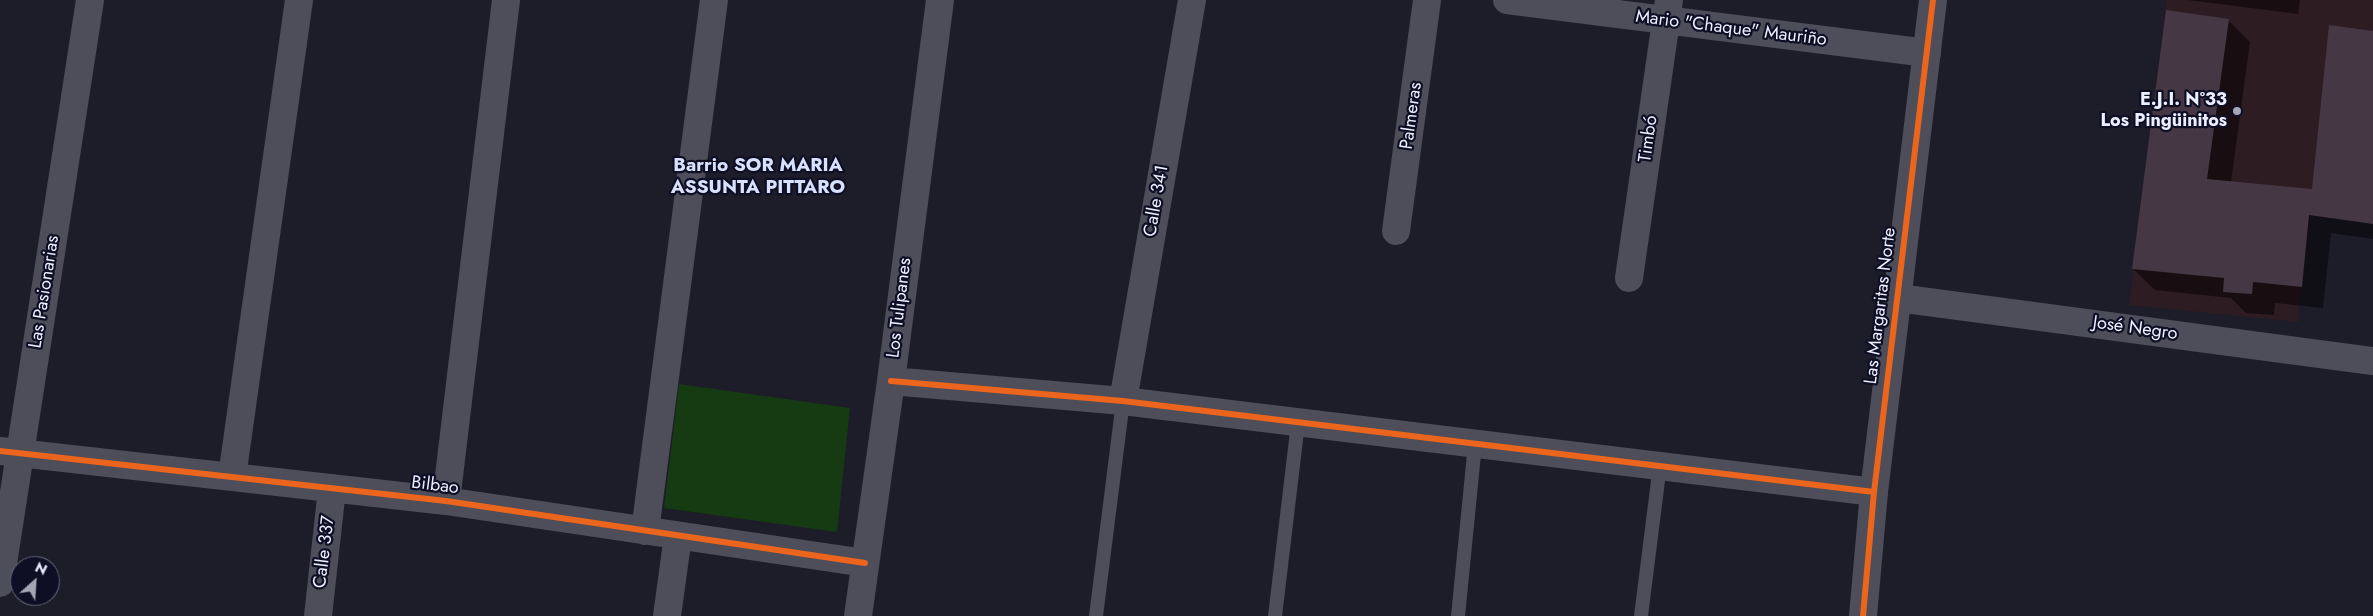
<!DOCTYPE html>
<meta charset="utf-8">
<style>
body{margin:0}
#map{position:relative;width:2373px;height:616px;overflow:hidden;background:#1d1d29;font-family:Jost,sans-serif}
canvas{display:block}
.north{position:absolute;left:10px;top:556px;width:50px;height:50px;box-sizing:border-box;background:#0e0f25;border:1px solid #67697c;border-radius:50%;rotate:26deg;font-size:14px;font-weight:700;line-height:20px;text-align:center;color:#ecefff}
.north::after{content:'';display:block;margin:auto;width:18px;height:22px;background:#a4a6b4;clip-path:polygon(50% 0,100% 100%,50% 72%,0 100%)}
</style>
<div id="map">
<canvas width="2373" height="616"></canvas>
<div class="north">N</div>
</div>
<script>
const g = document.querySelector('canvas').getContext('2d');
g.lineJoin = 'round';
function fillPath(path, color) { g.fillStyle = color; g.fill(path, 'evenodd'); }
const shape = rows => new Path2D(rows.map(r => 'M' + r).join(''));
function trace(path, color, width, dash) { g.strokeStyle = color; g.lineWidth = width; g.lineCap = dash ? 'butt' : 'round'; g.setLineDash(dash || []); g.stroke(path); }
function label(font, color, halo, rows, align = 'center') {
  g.font = font + ' Jost,sans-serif'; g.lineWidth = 4.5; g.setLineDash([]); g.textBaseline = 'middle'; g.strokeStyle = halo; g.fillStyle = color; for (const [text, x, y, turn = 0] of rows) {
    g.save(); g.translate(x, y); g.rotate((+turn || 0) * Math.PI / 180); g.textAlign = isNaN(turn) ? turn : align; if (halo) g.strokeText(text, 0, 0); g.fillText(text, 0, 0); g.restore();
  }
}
fillPath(shape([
 [2167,0,2373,0,2373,224,2309,215,2298,322,2129,305]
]), '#2d1c21');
fillPath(shape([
 [679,384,850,408,837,532,664,508]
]), '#163a12');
fillPath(shape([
 [2188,0,2300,0,2298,14],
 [2228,20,2250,42,2231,182,2313,192,2373,32,2373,239,2331,233,2323,308,2275,303,2274,315,2246,313,2231,298,2155,290,2133,269]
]), '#0007');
fillPath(shape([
 [2166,10,2229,19,2207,179,2312,189,2329,25,2373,31,2373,224,2309,215,2302,287,2253,282,2252,294,2223,292,2224,278,2132,269]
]), '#453744');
trace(shape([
 [1096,616,1123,401],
 [1275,616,1298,423],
 [1458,616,1475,444],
 [1641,616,1660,465]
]), '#4d4e59', 14);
trace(shape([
 [1507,0,1927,53],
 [1396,231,1427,0],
 [1629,278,1669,0],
 [1898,298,2373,361],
 [891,381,1123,401,1874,492],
 [1123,401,1192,0],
 [0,451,446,501,865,563],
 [232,477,299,0],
 [446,501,506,0],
 [645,531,714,0],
 [0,583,90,0],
 [318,616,332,489],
 [667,616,678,536],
 [858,616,891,381,940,0]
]), '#4d4e59', 28);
trace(shape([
 [1863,616,1874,492,1933,0]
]), '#4d4e59', 28);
trace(shape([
 [891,381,1123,401,1874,492],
 [0,451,446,501,865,563],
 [1863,616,1874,492,1933,0]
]), '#eb651d', 6);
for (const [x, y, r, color] of [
 [2237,111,5,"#a4a6b4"]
]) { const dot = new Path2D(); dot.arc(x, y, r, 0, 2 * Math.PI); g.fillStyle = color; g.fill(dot); trace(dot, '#0e0f25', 2); }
label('18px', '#ecefff', '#0e0f25', [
 ["Mario \"Chaque\" Mauriño",1731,29,7],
 ["Palmeras",1412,116,-82],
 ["Timbó",1649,139,-82],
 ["Calle 341",1157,201,-80],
 ["Las Pasionarias",45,292,-81],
 ["Las Margaritas Norte",1881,306,-83],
 ["Los Tulipanes",900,308,-83],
 ["José Negro",2135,329,8],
 ["Bilbao",435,486,7],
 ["Calle 337",325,552,-83]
]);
label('bold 18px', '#ecefff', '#0e0f25', [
 ["E.J.I. Nº33",2227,101],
 ["Los Pingüinitos",2227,122]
], 'right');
label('bold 19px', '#d8e1fd', '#0e0f25', [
 ["Barrio SOR MARIA",758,166],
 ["ASSUNTA PITTARO",758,188]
]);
</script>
